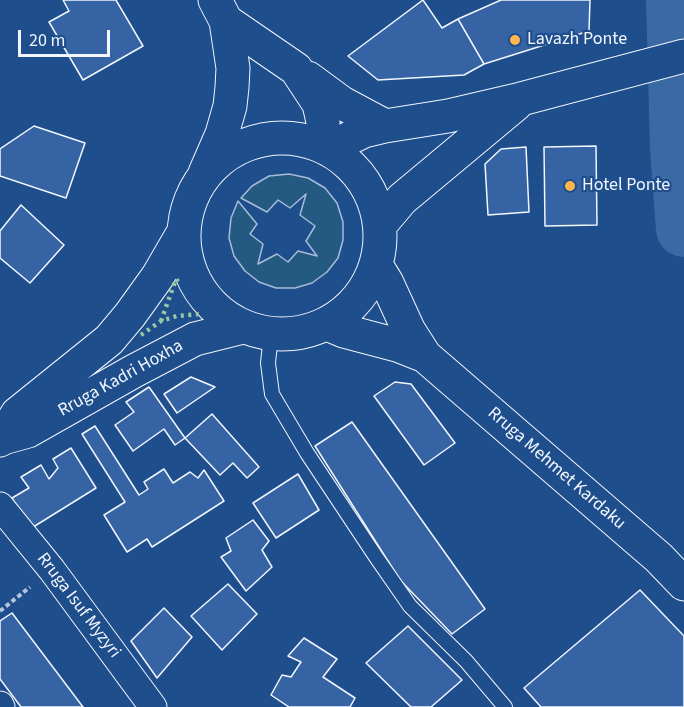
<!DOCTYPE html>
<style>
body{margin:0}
#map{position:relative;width:684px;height:707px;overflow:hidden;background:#1f4e8c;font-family:"Source Sans 3",sans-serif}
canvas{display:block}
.scale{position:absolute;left:18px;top:30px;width:92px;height:27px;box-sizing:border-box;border:3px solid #f2f6ff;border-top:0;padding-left:8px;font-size:18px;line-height:21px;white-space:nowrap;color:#f2f6ff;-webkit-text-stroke:4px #1f4e8c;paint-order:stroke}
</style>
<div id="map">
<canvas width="684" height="707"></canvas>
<div class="scale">20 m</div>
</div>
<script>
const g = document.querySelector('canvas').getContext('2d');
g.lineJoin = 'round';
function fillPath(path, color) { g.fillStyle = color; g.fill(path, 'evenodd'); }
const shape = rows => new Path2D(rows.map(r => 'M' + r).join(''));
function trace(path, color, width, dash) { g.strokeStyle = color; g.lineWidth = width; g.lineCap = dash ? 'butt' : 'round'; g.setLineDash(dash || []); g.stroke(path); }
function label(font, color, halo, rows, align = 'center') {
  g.font = font + ' "Source Sans 3",sans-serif'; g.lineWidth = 4.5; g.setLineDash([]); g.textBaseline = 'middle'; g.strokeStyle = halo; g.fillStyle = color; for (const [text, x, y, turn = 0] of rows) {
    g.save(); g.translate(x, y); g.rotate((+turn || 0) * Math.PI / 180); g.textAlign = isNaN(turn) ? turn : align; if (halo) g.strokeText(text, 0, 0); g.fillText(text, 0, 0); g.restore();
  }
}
const green = shape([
 [289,174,308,178,325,188,337,203,343,222,343,240,338,258,327,272,312,283,295,288,276,288,259,282,245,271,234,256,229,238,231,218,238,201,257,224,250,234,263,244,258,264,277,254,288,262,298,251,317,256,306,241,315,226,300,215,306,194,290,208,278,200,267,212,241,198,252,186,269,176,289,174]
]);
fillPath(green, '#245a82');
trace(green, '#a8bbd7', 1.5);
trace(shape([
 [674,0,678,149,684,229]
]), '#3b69a3', 56);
const building = shape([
 [63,0,116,0,143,46,83,80,49,22,69,11,63,0],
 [423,0,442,28,458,19,484,64,464,75,378,80,348,56,423,0],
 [501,0,590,0,589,31,484,64,458,19,501,0],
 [34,126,85,143,66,198,0,176,0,149,34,126],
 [596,146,597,225,545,226,544,147,596,146],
 [526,147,529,212,488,215,485,164,501,149,526,147],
 [21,205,64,245,30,283,0,258,0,231,21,205],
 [191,377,215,387,177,413,164,394,191,377],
 [395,382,411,384,455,443,424,465,374,396,395,382],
 [149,387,185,438,175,445,164,429,133,451,115,425,134,412,126,402,149,387],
 [212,414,259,467,247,478,233,463,220,475,185,438,212,414],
 [352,422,485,609,452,634,400,580,315,446,352,422],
 [95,426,139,495,148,489,144,482,164,469,173,483,190,472,198,478,204,470,224,501,152,547,147,539,127,552,104,515,125,502,82,434,95,426],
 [71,448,96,488,30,529,12,498,29,488,21,477,41,465,49,479,58,468,53,459,71,448],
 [298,474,319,510,276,538,253,503,298,474],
 [253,520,269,541,262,550,272,567,246,591,221,557,231,551,226,538,253,520],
 [228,584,257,614,222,650,191,616,228,584],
 [640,590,684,636,684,707,541,707,524,688,640,590],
 [164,608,192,637,157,678,131,641,164,608],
 [12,613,83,707,21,707,0,679,0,621,12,613],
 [408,626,462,680,431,707,411,707,366,663,408,626],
 [304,638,337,659,323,677,355,698,350,707,289,707,271,695,282,675,291,677,301,662,288,656,304,638]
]);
fillPath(building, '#3563a3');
trace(building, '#f2f6ff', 1.5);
const lane = shape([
 [271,335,268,363,272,394,307,453,376,557,410,606,466,661,505,707]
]);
const street = shape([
 [0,506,52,570,153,707],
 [0,705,1,707]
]);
const secondary = shape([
 [226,21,296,69,319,104,323,122,322,146],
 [308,78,342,103,385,126],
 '184 236a98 98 0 1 1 196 0a98 98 0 1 1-196 0Z',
 [327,149,364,131,385,126,448,116,521,99,684,56],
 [205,173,222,134,230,106,232,87,233,68,226,21,215,0],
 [380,225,402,199,516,104],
 [376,265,387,283,409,331,425,356,659,558,684,584],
 [327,324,344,331,397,345,425,356],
 [3,438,28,431,134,371,195,339,243,327],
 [0,440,3,438,17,414,109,340,130,315,158,276,183,233]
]);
trace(lane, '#f2f6ff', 16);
trace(street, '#f2f6ff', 29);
trace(secondary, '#f2f6ff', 35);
trace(shape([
 [0,611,30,587]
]), '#b3c4dc', 4, [4.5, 3]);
trace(lane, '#1f4e8c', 14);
trace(street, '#1f4e8c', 27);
trace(secondary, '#1f4e8c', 33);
trace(shape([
 [161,321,176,279,179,283],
 [141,335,161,321,177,316,200,314,199,312]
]), '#97c8a6', 4.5, [3, 4.5]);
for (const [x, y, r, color] of [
 [515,40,6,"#ffb74d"],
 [570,186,6,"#ffb74d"]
]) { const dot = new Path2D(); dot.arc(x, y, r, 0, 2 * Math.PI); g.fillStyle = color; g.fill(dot); trace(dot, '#1f4e8c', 2); }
label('18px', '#f2f6ff', '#1f4e8c', [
 ["Lavazh Ponte",527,40],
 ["Hotel Ponte",582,186]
], 'left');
label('18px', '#f2f6ff', '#1f4e8c', [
 ["Rruga Kadri Hoxha",121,379,-29],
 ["Rruga Mehmet Kardaku",556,469,41],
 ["Rruga Isuf Myzyri",78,606,53]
]);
</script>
